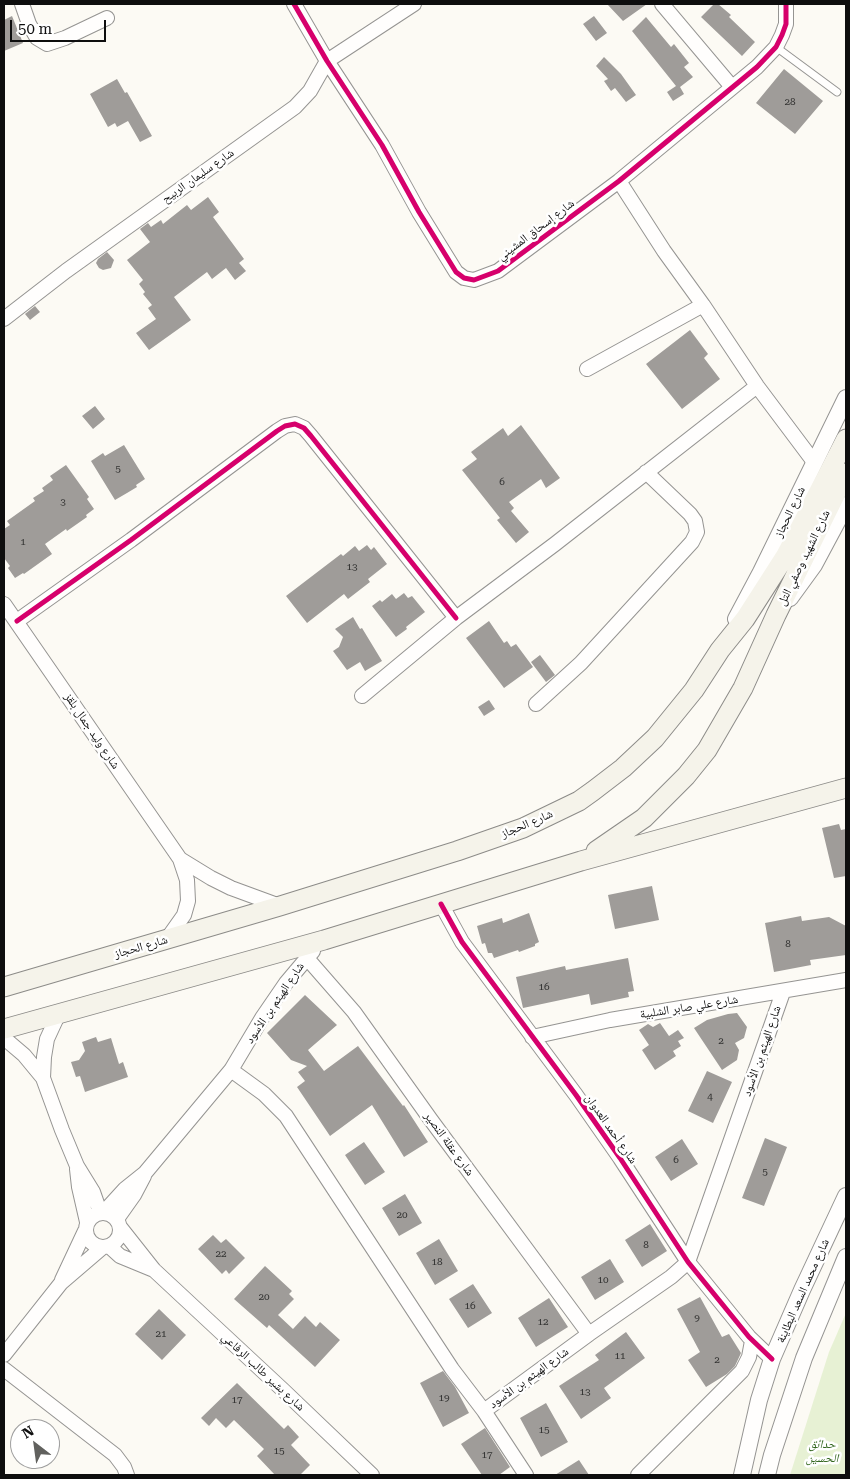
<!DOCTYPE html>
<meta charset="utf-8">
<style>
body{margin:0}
#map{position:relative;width:850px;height:1479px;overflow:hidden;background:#fcfaf4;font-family:"Roboto Serif",serif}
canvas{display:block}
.frame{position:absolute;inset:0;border:5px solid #0e0e0e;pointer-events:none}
.north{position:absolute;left:10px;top:1419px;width:50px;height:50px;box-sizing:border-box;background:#fff;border:1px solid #9f9f9f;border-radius:50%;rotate:330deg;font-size:14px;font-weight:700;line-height:20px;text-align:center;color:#0e0e0e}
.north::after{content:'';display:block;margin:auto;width:18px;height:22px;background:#61615e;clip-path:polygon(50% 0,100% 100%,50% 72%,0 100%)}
.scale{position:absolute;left:10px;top:20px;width:96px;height:22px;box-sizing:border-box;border:2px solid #0e0e0e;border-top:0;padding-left:6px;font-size:15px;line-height:18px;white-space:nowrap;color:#0e0e0e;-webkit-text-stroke:4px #fff;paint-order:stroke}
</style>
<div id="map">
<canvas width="850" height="1479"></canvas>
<div class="frame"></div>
<div class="north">N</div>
<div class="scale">50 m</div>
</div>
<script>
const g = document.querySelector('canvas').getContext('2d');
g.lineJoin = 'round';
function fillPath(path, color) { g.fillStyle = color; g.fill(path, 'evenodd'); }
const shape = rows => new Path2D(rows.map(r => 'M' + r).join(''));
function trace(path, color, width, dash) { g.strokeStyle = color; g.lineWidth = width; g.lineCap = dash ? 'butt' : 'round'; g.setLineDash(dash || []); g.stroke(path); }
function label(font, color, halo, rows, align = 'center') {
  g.font = font + ' "Roboto Serif","Noto Naskh Arabic",serif'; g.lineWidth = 5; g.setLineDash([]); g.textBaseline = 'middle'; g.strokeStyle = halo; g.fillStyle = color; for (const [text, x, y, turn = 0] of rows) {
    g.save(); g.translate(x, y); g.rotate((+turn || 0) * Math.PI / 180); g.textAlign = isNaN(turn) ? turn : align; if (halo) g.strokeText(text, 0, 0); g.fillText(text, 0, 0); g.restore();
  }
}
fillPath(shape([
 [846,1313,846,1475,790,1475,829,1352]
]), '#e7f1d4');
fillPath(shape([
 [607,4,647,4,623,21],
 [714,4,718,4,731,15,729,17,755,42,742,56,701,17],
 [12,16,23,43,4,51,4,20],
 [594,16,607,33,596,41,583,24],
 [646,17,671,47,674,44,689,63,684,67,693,77,680,87,684,94,673,101,667,92,676,86,632,31],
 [604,57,621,74,636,95,626,102,615,88,611,91,604,81,608,79,596,66],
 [784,69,823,101,795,134,756,103],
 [117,79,125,93,127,92,152,136,140,142,128,121,117,127,115,123,108,127,90,94],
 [208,197,219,212,213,217,244,259,239,263,246,271,235,280,226,268,212,279,207,272,174,297,191,320,149,350,136,333,156,319,148,308,152,305,143,294,145,292,139,284,143,280,127,260,150,242,140,229,148,223,151,227,161,220,163,224,187,205,191,210],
 [107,252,114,260,111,268,103,270,99,268,96,263,98,259],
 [35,306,40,312,30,320,25,314],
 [690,330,708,354,704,358,720,379,682,409,646,364],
 [95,406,105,419,93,429,82,416],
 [521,425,560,478,546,488,541,479,509,502,514,508,511,511,529,532,516,543,497,520,500,518,462,470,477,459,471,452,503,428,508,436],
 [124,445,145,479,136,485,137,487,127,493,115,500,91,461,103,453,105,456],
 [66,465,89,497,87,499,94,509,86,515,87,517,67,531,66,529,45,544,52,554,24,574,23,573,15,578,8,568,10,566,4,558,4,529,10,525,7,521,35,501,33,498,44,491,42,488,53,480,50,476],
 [367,545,371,550,374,547,387,564,368,579,370,582,348,599,344,594,307,623,286,596,341,554,343,556,355,546,359,551],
 [404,593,408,598,412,596,425,612,406,627,407,629,396,637,372,606,380,600,382,602,392,594,396,599],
 [353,617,360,629,362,628,382,661,365,671,360,662,347,670,333,651,339,647,343,637,335,629],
 [489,621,504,643,507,641,511,647,516,644,533,667,504,688,466,638],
 [540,655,555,675,546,682,531,662],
 [489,700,495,709,484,716,478,707],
 [839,824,841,830,846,829,846,876,834,878,822,828],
 [652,886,659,920,615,929,608,895],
 [529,913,539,942,535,944,535,946,519,952,518,950,494,958,492,953,488,953,485,943,482,944,477,926,502,918,503,923],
 [801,916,802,921,829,917,846,926,846,955,810,960,811,965,774,972,765,923],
 [628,958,634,991,628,992,629,997,591,1005,589,994,523,1008,516,977,565,966,566,970],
 [305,995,337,1025,308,1050,324,1071,358,1046,403,1106,404,1105,428,1142,404,1157,372,1105,330,1136,297,1087,305,1081,298,1072,307,1066,291,1060,267,1033],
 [737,1013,747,1027,744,1038,735,1043,739,1050,737,1060,722,1070,694,1028,707,1020,728,1014],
 [660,1023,669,1036,678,1030,684,1038,678,1041,681,1046,673,1051,676,1056,655,1070,642,1050,649,1045,639,1030,648,1024,653,1027],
 [96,1037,98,1042,111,1038,119,1064,123,1062,128,1077,85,1092,80,1076,76,1077,71,1062,79,1060,85,1051,82,1042],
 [707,1071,732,1082,713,1123,688,1111],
 [765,1138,787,1147,764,1206,742,1198],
 [682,1139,698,1164,671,1181,655,1157],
 [364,1142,385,1172,365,1185,345,1155],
 [405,1194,422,1223,399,1236,382,1208],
 [650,1224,667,1251,642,1267,625,1240],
 [213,1235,221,1243,226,1239,245,1258,229,1274,226,1270,222,1274,198,1249],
 [439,1239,458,1271,435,1285,416,1253],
 [610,1259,624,1282,595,1300,581,1277],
 [265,1266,292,1291,289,1294,294,1299,278,1315,293,1329,305,1316,316,1327,320,1322,340,1340,315,1367,269,1325,267,1328,234,1299],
 [473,1284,492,1313,468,1328,449,1299],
 [700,1297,722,1337,729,1334,741,1353,735,1366,727,1374,706,1387,688,1360,700,1352,677,1309],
 [549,1298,568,1327,536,1347,518,1318],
 [159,1309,186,1335,162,1360,135,1334],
 [626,1332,645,1358,604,1388,611,1398,581,1419,559,1386,599,1360,595,1355],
 [443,1371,455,1387,469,1413,443,1427,420,1383],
 [237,1383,284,1429,288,1425,299,1437,291,1445,310,1465,300,1475,275,1475,257,1456,264,1449,234,1420,226,1428,216,1418,209,1426,201,1418],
 [546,1403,568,1442,541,1457,520,1418],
 [485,1428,510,1467,499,1475,482,1475,461,1444],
 [579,1460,589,1475,555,1475]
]), '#9f9c99');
const service = shape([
 [776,47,837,92]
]);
const minor = shape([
 [22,4,29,24,37,38,47,44,65,38,107,18],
 [294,4,327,61,382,145,419,212,456,272,464,278,474,280,498,271,619,181,757,67,776,47,782,35,786,24,786,4],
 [662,4,732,87],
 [619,181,664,251,703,305,757,386,814,462],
 [4,319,66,271,295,107,310,91,327,61,414,4],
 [587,369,703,305],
 [4,604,180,859,187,880,188,901,184,915,167,939],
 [17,621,131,540,277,431,285,426,295,424,304,428,311,436,456,618],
 [362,696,456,618,555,544,757,386],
 [536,704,581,663,692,542,697,532,695,521,690,514,646,472],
 [180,859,211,878,231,888,280,906],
 [441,904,462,942,576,1095,620,1158,688,1262,749,1337,772,1359],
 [306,957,354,1012,431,1120,589,1334],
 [532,1037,610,1020,846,980],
 [4,1038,24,1055,43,1078,62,1130,77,1166,93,1192,100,1212],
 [231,1070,264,1094,286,1116,452,1369,484,1411,526,1475],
 [43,1078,44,1057,47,1039,59,1013],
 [77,1169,79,1187,87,1222],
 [104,1212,125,1189,145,1173,231,1070,262,1018,286,983,313,951],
 '86 1230a17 17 0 1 1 34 0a17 17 0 1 1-34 0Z',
 [117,1219,134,1195,144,1176],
 [120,1227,154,1270,283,1390,372,1475],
 [109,1246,120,1256,154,1270],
 [62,1280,85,1231],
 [4,1355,61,1283,103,1247],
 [4,1369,115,1455,124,1467,127,1475],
 [484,1411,589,1334,671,1277,688,1262,783,992],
 [638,1475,742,1371,749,1357,752,1341]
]);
const tertiary = shape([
 [790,598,814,565,846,505],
 [736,619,761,572,846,398],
 [742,1475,759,1400,772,1359,802,1290,846,1196],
 [767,1475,772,1455,804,1358,846,1257]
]);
const secondary = shape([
 [596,851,644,818,686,776,707,750,743,688,776,615,846,473],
 [4,987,280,906,457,851,523,828,579,801,593,791,623,768,655,738,694,690,720,650,745,619,786,555,846,439],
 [4,1029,324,940,581,861,846,788]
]);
trace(service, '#959492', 9);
trace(minor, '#959492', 16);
trace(tertiary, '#959492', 18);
trace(secondary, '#8c8b88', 21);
trace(service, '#fffefd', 7);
trace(minor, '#fffefd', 14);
trace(tertiary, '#fffefd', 16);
trace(secondary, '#f5f3ea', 19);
trace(shape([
 [294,4,327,61,382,145,419,212,456,272,464,278,474,280,498,271,619,181,757,67,776,47,782,35,786,24,786,4],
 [17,621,131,540,277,431,285,426,295,424,304,428,311,436,456,618],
 [441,904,462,942,576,1095,620,1158,688,1262,749,1337,772,1359]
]), '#d6006c', 5);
label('10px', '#323231', null, [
 ["28",790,102],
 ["5",118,469],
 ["6",502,482],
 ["3",63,502],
 ["1",23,542],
 ["13",352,567],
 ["8",788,944],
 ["16",544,987],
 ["2",721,1041],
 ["4",710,1097],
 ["6",676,1160],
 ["5",765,1172],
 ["20",402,1215],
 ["8",646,1245],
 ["22",221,1254],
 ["18",437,1262],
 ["10",603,1280],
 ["20",264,1297],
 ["16",470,1306],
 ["9",697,1318],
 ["12",543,1322],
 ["21",161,1334],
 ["11",620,1356],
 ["2",717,1360],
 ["13",585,1392],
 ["19",444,1398],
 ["17",237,1400],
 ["15",544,1430],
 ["15",279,1451],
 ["17",487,1455]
]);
label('12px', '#0e0e0e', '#fff', [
 ["شارع سليمان الربيح",198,176,-35],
 ["شارع إسحاق المشيني",536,230,-37],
 ["شارع الحجاز",790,512,-64],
 ["شارع الشهيد وصفي التل",804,558,-64],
 ["شارع وليد جمال بلقز",92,731,56],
 ["شارع الحجاز",527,824,-23],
 ["شارع الحجاز",141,947,-16],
 ["شارع الهيثم بن الأسود",275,1003,-56],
 ["شارع علي صابر الشلبية",689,1007,-9],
 ["شارع الهيثم بن الأسود",762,1051,-71],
 ["شارع أحمد العدوان",611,1129,55],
 ["شارع عقلة النصير",449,1144,54],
 ["شارع محمد السعد البطاينة",803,1291,-66],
 ["شارع بشير طالب الرفاعي",263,1372,43],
 ["شارع الهيثم بن الأسود",529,1378,-36]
]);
label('italic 12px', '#32661e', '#fff', [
 ["حدائق",822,1444],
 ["الحسين",822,1458]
]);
</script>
